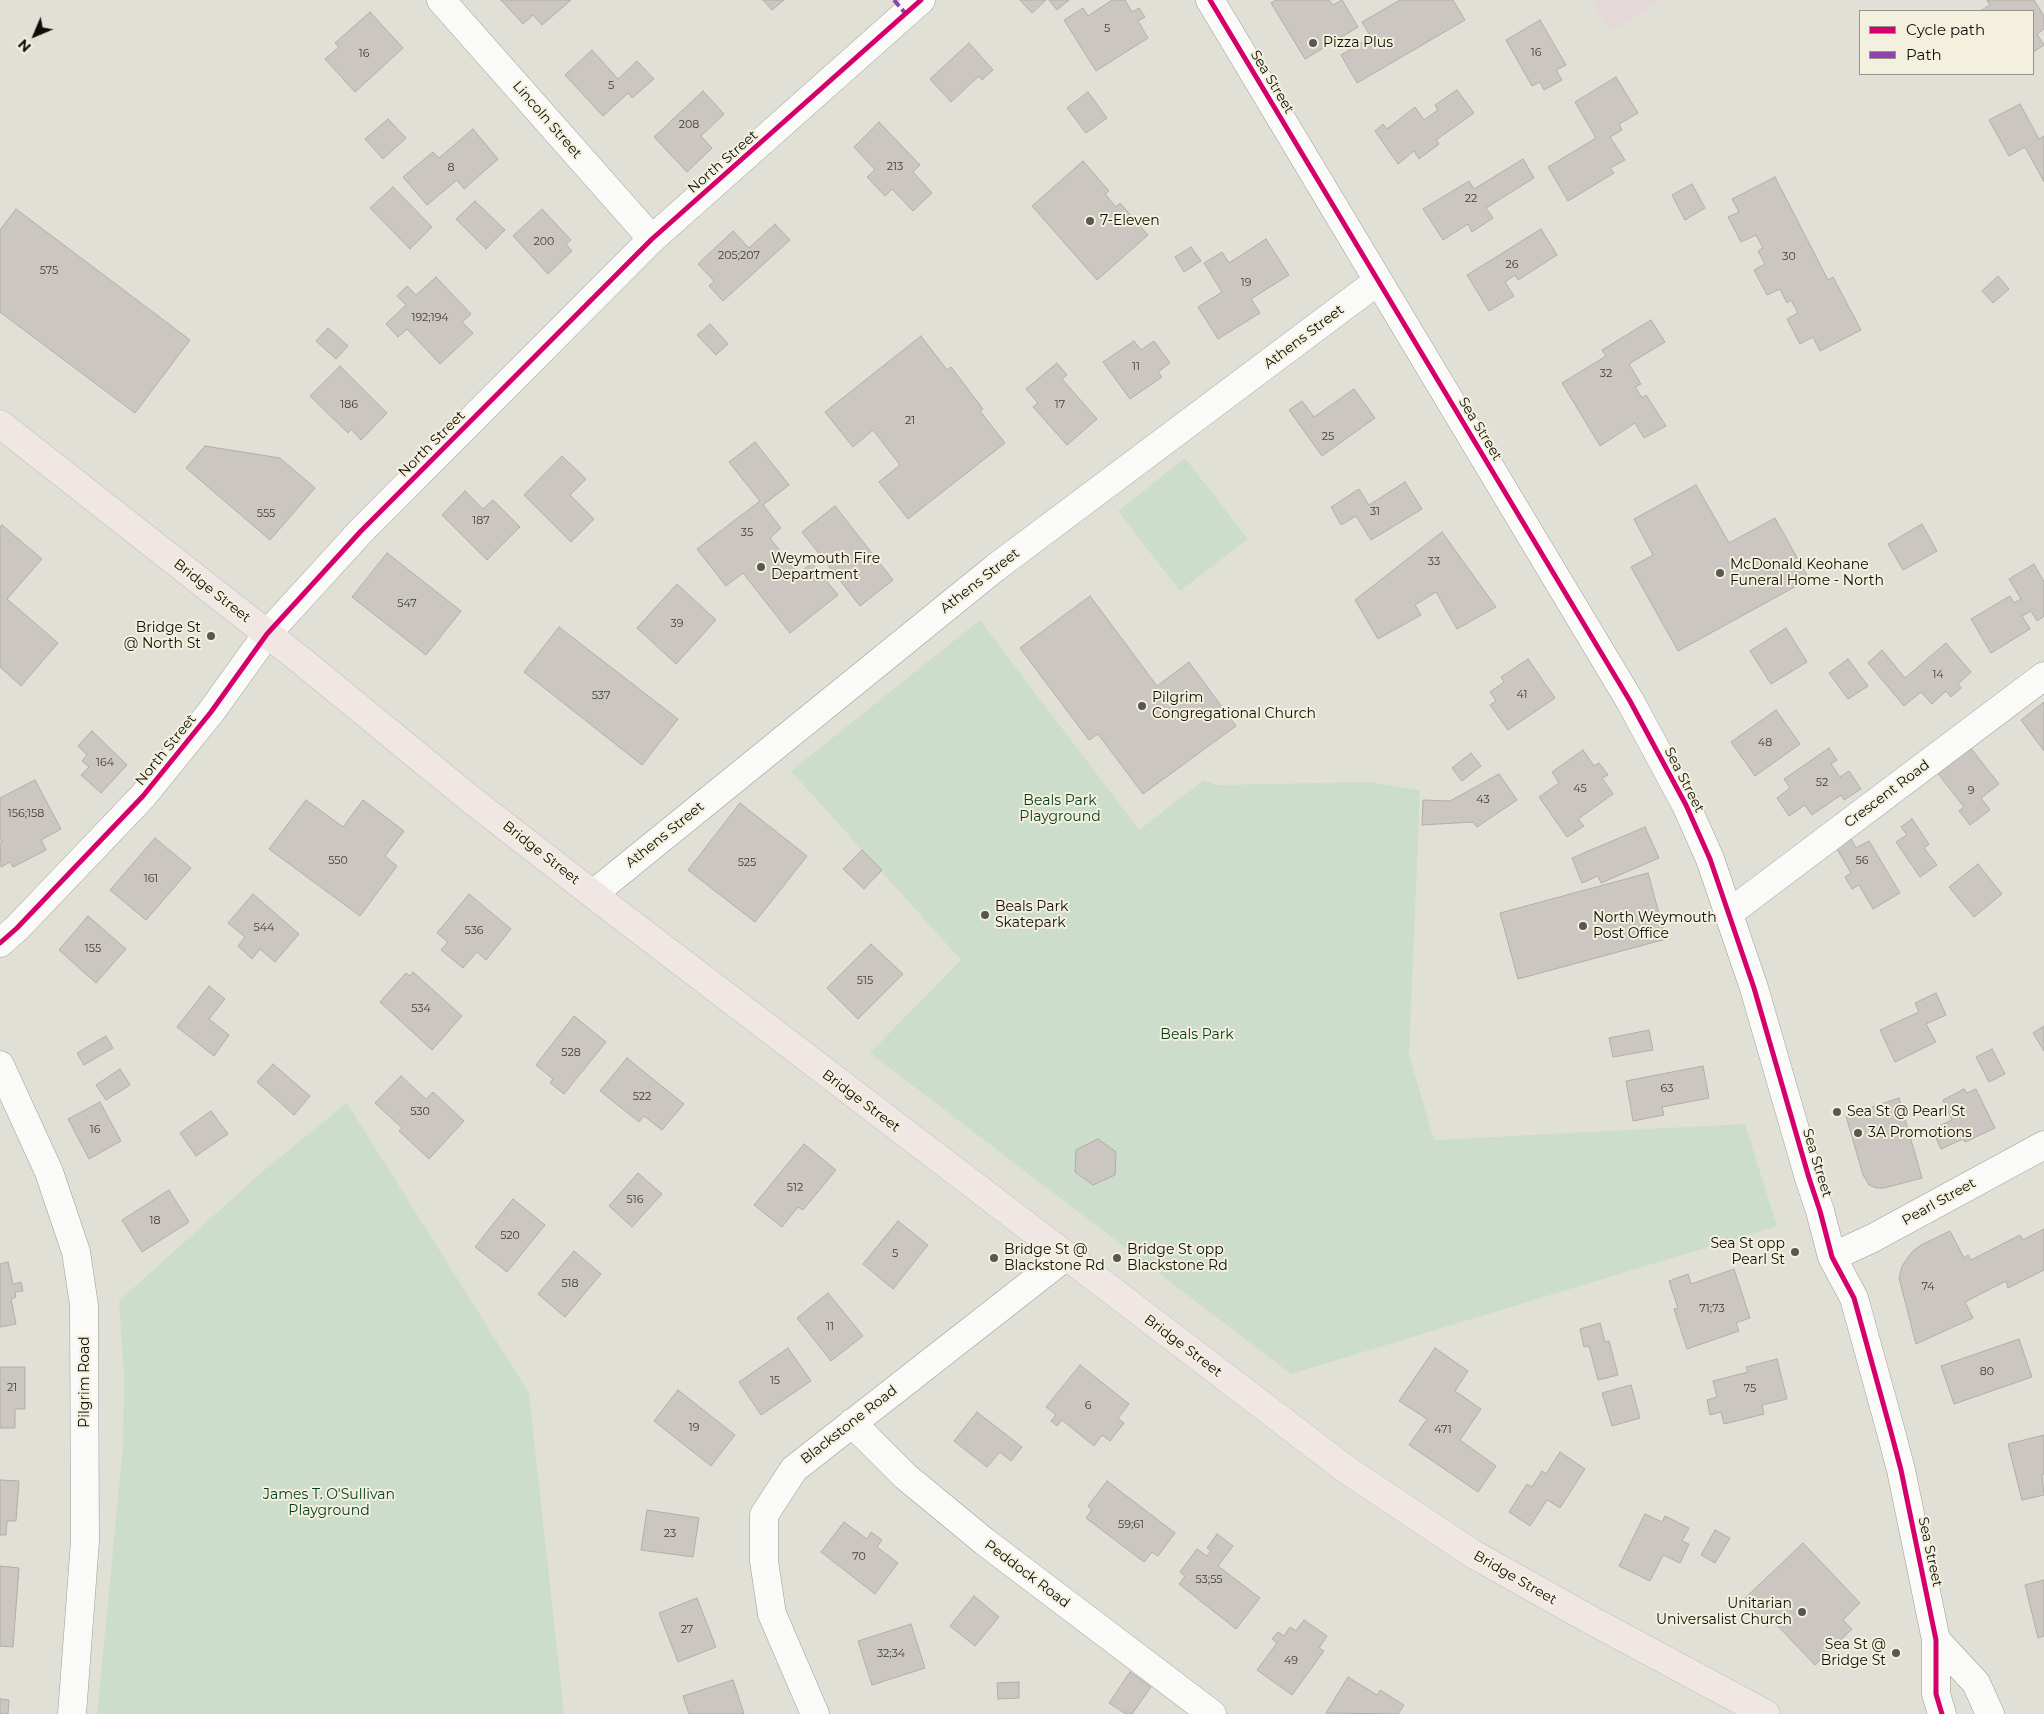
<!DOCTYPE html>
<style>
body{margin:0}
#map{position:relative;width:2044px;height:1714px;overflow:hidden;background:#e1e0d6;font-family:Montserrat,sans-serif}
canvas{display:block}
.legend{position:absolute;left:1859px;top:10px;width:175px;height:65px;box-sizing:border-box;background:#f3f0de;border:1px solid #989588;margin:0;padding:6px 9px;list-style:none;font-size:15px;color:#0f0d08}
.legend li{display:flex;align-items:center;gap:10px;height:25px}
.legend b{width:25px;border:1px solid #989588}
.north{position:absolute;left:10px;top:10px;width:50px;height:50px;-webkit-text-stroke:4px #f3f0de;paint-order:stroke;rotate:225deg;font-size:14px;font-weight:700;line-height:20px;text-align:center;color:#0f0d08}
.north::after{content:'';display:block;margin:auto;width:18px;height:22px;background:#0f0d08;clip-path:polygon(50% 0,100% 100%,50% 72%,0 100%)}
</style>
<div id="map">
<canvas width="2044" height="1714"></canvas>
<ul class="legend">
<li><b style="height:6px;background:#d6006c"></b>Cycle path</li>
<li><b style="height:6px;background:#8e44ad"></b>Path</li>
</ul>
<div class="north">N</div>
</div>
<script>
const g = document.querySelector('canvas').getContext('2d');
g.lineJoin = 'round';
function fillPath(path, color) { g.fillStyle = color; g.fill(path, 'evenodd'); }
const shape = rows => new Path2D(rows.map(r => 'M' + r).join(''));
function trace(path, color, width, dash) { g.strokeStyle = color; g.lineWidth = width; g.lineCap = dash ? 'butt' : 'round'; g.setLineDash(dash || []); g.stroke(path); }
function label(font, color, halo, rows, align = 'center') {
  g.font = font + ' Montserrat,sans-serif'; g.lineWidth = 4; g.setLineDash([]); g.textBaseline = 'middle'; g.strokeStyle = halo; g.fillStyle = color; for (const [text, x, y, turn = 0] of rows) {
    g.save(); g.translate(x, y); g.rotate((+turn || 0) * Math.PI / 180); g.textAlign = isNaN(turn) ? turn : align; if (halo) g.strokeText(text, 0, 0); g.fillText(text, 0, 0); g.restore();
  }
}
fillPath(shape([
 [1591,0,1661,0,1610,32]
]), '#e5d8d8');
fillPath(shape([
 [1185,458,1248,539,1180,591,1118,511],
 [980,620,1139,830,1204,780,1217,785,1369,782,1420,790,1409,1055,1434,1140,1745,1124,1777,1226,1291,1374,870,1053,961,960,791,771],
 [347,1103,529,1393,564,1714,97,1714,123,1447,124,1377,119,1301,263,1171]
]), '#cdddcb');
const building = shape([
 [501,0,571,0,542,25,533,15,523,24,501,0],
 [763,0,784,0,772,10,763,0],
 [1020,0,1046,0,1032,13,1020,0],
 [1049,0,1069,0,1057,10,1049,0],
 [1112,0,1125,0,1132,12,1139,8,1145,17,1138,21,1148,38,1096,71,1064,20,1083,8,1088,16,1112,0],
 [1276,0,1329,0,1333,5,1342,0,1358,27,1305,59,1271,3,1276,0],
 [1400,0,1453,0,1465,20,1357,83,1341,55,1371,37,1362,22,1400,0],
 [1987,0,2034,0,2044,16,2044,29,2037,34,2044,45,2033,52,2033,11,1980,11,1990,5,1987,0],
 [370,12,403,48,355,92,325,59,339,47,335,43,370,12],
 [1540,20,1566,65,1556,70,1562,80,1544,90,1540,82,1532,86,1506,40,1540,20],
 [969,43,993,70,982,80,979,76,951,102,930,79,969,43],
 [592,50,618,79,637,61,654,79,632,98,628,93,603,116,565,75,592,50],
 [1616,77,1638,113,1619,124,1622,130,1610,137,1625,160,1610,168,1614,173,1568,201,1548,167,1596,138,1575,102,1616,77],
 [1457,90,1474,113,1436,140,1439,144,1419,159,1414,151,1398,164,1375,131,1383,124,1387,129,1415,107,1424,120,1438,110,1435,105,1457,90],
 [703,91,724,114,701,136,712,148,687,172,654,137,703,91],
 [1088,92,1107,118,1086,133,1067,108,1088,92],
 [2020,104,2039,139,2044,136,2044,182,2025,147,2009,156,1989,120,2020,104],
 [388,119,406,138,383,159,365,139,388,119],
 [879,122,920,165,913,172,932,193,913,211,892,189,885,196,867,177,875,170,854,147,879,122],
 [473,129,498,159,464,189,457,180,427,205,403,177,433,152,439,158,473,129],
 [1523,159,1534,178,1486,208,1493,218,1472,232,1468,224,1443,240,1423,209,1469,181,1474,189,1523,159],
 [1083,161,1109,191,1105,194,1116,207,1120,203,1148,235,1097,280,1032,206,1083,161],
 [1775,177,1828,280,1833,277,1861,330,1820,351,1813,337,1800,344,1787,319,1798,313,1791,300,1787,303,1780,289,1767,295,1754,270,1765,264,1758,251,1763,248,1756,235,1741,242,1728,217,1739,212,1732,199,1775,177],
 [1692,184,1705,208,1685,220,1672,195,1692,184],
 [393,187,432,227,410,249,370,208,393,187],
 [475,201,505,230,486,249,456,219,475,201],
 [16,209,190,340,135,413,0,312,0,230,16,209],
 [542,209,571,240,566,244,572,251,548,274,513,236,542,209],
 [775,224,790,240,723,301,709,286,714,281,698,264,733,231,749,248,775,224],
 [1541,229,1557,255,1518,280,1515,275,1505,282,1514,296,1489,311,1467,275,1541,229],
 [1266,239,1289,275,1251,299,1260,313,1218,339,1198,307,1222,292,1204,263,1222,252,1229,263,1266,239],
 [1191,247,1201,261,1184,272,1175,257,1191,247],
 [1998,276,2009,289,1993,303,1982,291,1998,276],
 [436,277,471,314,462,322,473,333,440,364,407,329,398,337,386,324,406,305,397,296,407,286,416,295,436,277],
 [1651,320,1665,342,1629,364,1641,384,1635,387,1642,398,1646,395,1666,426,1644,438,1635,423,1600,446,1562,383,1606,356,1602,350,1651,320],
 [710,324,728,344,716,355,697,335,710,324],
 [328,328,348,346,336,359,316,341,328,328],
 [921,336,947,370,951,367,983,409,980,411,1005,443,908,519,879,482,900,465,873,430,853,447,825,412,921,336],
 [1134,341,1141,350,1154,341,1170,363,1158,372,1162,377,1130,399,1103,362,1134,341],
 [1057,363,1067,375,1062,379,1097,419,1067,445,1033,407,1038,403,1026,389,1057,363],
 [340,366,387,413,361,440,351,429,348,433,310,396,340,366],
 [1354,389,1375,418,1322,456,1289,410,1302,401,1314,417,1354,389],
 [755,442,789,485,763,505,781,528,770,538,798,574,812,563,838,595,790,633,743,573,726,586,697,549,760,501,729,462,755,442],
 [205,446,280,458,315,488,270,540,186,468,205,446],
 [562,456,586,479,570,495,594,519,571,542,524,495,562,456],
 [1405,482,1422,509,1371,540,1356,516,1341,525,1331,507,1359,489,1369,505,1405,482],
 [1696,485,1729,543,1775,518,1809,579,1678,651,1631,567,1653,555,1634,519,1696,485],
 [465,491,483,509,493,500,520,527,487,560,442,515,465,491],
 [835,506,893,580,860,606,802,532,835,506],
 [1922,524,1937,551,1903,570,1888,544,1922,524],
 [2,525,42,559,7,599,58,643,21,686,0,667,0,527,2,525],
 [1442,532,1496,607,1457,629,1436,592,1415,605,1421,615,1378,639,1355,600,1442,532],
 [387,553,461,611,426,655,352,597,387,553],
 [2034,564,2044,582,2044,616,2037,621,2031,611,2022,616,2030,629,1991,653,1971,619,2010,596,2014,603,2021,599,2009,579,2034,564],
 [677,584,716,620,676,664,637,628,677,584],
 [1090,596,1157,686,1189,662,1236,726,1143,794,1098,734,1089,740,1020,648,1090,596],
 [559,627,678,719,642,765,524,672,559,627],
 [1786,628,1807,662,1771,684,1750,651,1786,628],
 [1946,643,1971,672,1958,684,1961,688,1951,697,1946,691,1932,704,1921,692,1904,706,1868,663,1882,650,1905,678,1946,643],
 [1528,659,1555,698,1508,730,1490,705,1496,701,1490,692,1504,682,1501,677,1528,659],
 [1848,659,1868,686,1848,699,1829,673,1848,659],
 [2044,702,2044,751,2021,720,2044,702],
 [1776,710,1800,744,1755,776,1731,742,1776,710],
 [92,731,127,765,101,793,81,775,89,767,82,761,87,755,78,746,92,731],
 [1969,746,1999,784,1981,798,1990,810,1970,825,1959,811,1964,807,1936,771,1969,746],
 [1829,748,1837,760,1831,764,1840,777,1849,771,1861,789,1844,800,1841,795,1812,815,1805,805,1789,816,1777,798,1790,788,1784,779,1829,748],
 [1583,750,1594,766,1599,763,1608,775,1602,778,1613,794,1578,819,1584,826,1567,837,1539,797,1559,783,1552,772,1583,750],
 [1471,753,1481,766,1462,781,1452,768,1471,753],
 [1499,774,1517,800,1477,827,1473,822,1422,825,1423,800,1450,801,1499,774],
 [35,780,61,829,41,840,46,850,13,867,10,862,1,867,0,843,2,842,0,838,0,798,35,780],
 [306,800,343,827,363,800,404,831,385,856,397,866,360,916,269,849,306,800],
 [740,803,807,856,755,922,688,870,740,803],
 [1912,819,1929,844,1924,848,1937,865,1920,877,1896,842,1907,835,1901,827,1912,819],
 [1645,827,1659,858,1601,883,1598,876,1582,883,1572,858,1645,827],
 [1849,835,1856,848,1869,841,1900,893,1873,909,1859,885,1852,889,1845,877,1851,873,1834,844,1849,835],
 [155,838,191,868,146,920,110,890,155,838],
 [862,850,882,870,864,889,843,869,862,850],
 [1978,864,2002,894,1974,917,1949,887,1978,864],
 [1648,873,1666,939,1518,979,1500,913,1648,873],
 [253,894,299,934,275,962,260,949,252,959,238,946,245,937,228,923,253,894],
 [469,894,511,929,486,960,477,952,463,968,441,950,448,942,437,933,469,894],
 [88,916,126,949,96,983,59,950,88,916],
 [871,944,903,974,858,1019,827,988,871,944],
 [413,972,462,1016,432,1050,380,1002,406,973,410,976,413,972],
 [209,986,225,999,209,1019,229,1035,214,1056,177,1027,209,986],
 [1936,993,1946,1015,1926,1024,1936,1042,1895,1062,1880,1030,1919,1012,1915,1003,1936,993],
 [574,1016,606,1042,564,1094,550,1083,553,1079,536,1065,574,1016],
 [2044,1026,2044,1051,2033,1033,2044,1026],
 [1649,1030,1653,1050,1613,1057,1609,1038,1649,1030],
 [106,1036,113,1048,84,1065,77,1053,106,1036],
 [1992,1049,2005,1074,1989,1082,1976,1057,1992,1049],
 [627,1058,684,1104,662,1130,644,1116,639,1122,600,1091,627,1058],
 [273,1064,310,1096,294,1115,257,1082,273,1064],
 [1703,1066,1709,1098,1662,1107,1664,1115,1633,1121,1626,1081,1703,1066],
 [120,1069,130,1085,106,1100,96,1085,120,1069],
 [401,1076,426,1099,433,1092,464,1121,429,1159,399,1131,402,1128,375,1103,401,1076],
 [1964,1089,1967,1093,1976,1089,1995,1128,1965,1142,1963,1139,1941,1149,1932,1129,1952,1120,1943,1100,1964,1089],
 [1899,1098,1922,1178,1884,1188,1876,1188,1869,1185,1863,1175,1846,1116,1899,1098],
 [100,1102,121,1141,89,1159,68,1119,100,1102],
 [211,1111,228,1134,196,1156,180,1133,211,1111],
 [1098,1139,1116,1152,1115,1175,1093,1185,1075,1172,1076,1150,1098,1139],
 [804,1144,836,1170,803,1210,798,1207,782,1227,754,1205,804,1144],
 [638,1173,662,1194,632,1227,609,1206,638,1173],
 [169,1190,189,1222,142,1252,122,1220,169,1190],
 [513,1199,545,1225,507,1272,475,1247,513,1199],
 [898,1221,928,1245,893,1289,863,1264,898,1221],
 [2044,1229,2044,1270,2008,1288,2006,1281,1965,1302,1973,1318,1916,1344,1899,1278,1902,1266,1912,1252,1921,1245,1950,1231,1964,1258,1968,1255,1971,1260,2020,1235,2023,1240,2044,1229],
 [574,1251,601,1274,565,1317,538,1294,574,1251],
 [8,1262,13,1284,21,1282,23,1291,15,1292,16,1297,11,1299,16,1324,0,1327,0,1264,8,1262],
 [1734,1269,1750,1318,1736,1323,1739,1331,1687,1349,1674,1309,1678,1308,1669,1281,1688,1274,1691,1284,1734,1269],
 [828,1293,863,1336,831,1361,797,1318,828,1293],
 [1600,1323,1605,1342,1609,1341,1618,1375,1598,1380,1589,1346,1584,1347,1580,1329,1600,1323],
 [2019,1339,2032,1377,1954,1404,1941,1366,2019,1339],
 [788,1348,811,1381,761,1415,739,1382,788,1348],
 [1435,1348,1468,1371,1455,1391,1481,1409,1460,1440,1496,1466,1478,1492,1409,1445,1427,1419,1399,1401,1435,1348],
 [1777,1359,1787,1399,1762,1405,1764,1414,1724,1424,1721,1412,1710,1415,1707,1400,1717,1397,1713,1381,1748,1372,1746,1367,1777,1359],
 [1080,1365,1129,1404,1118,1418,1124,1423,1110,1441,1102,1435,1094,1446,1062,1420,1057,1426,1051,1421,1056,1415,1046,1407,1080,1365],
 [0,1367,25,1367,25,1409,15,1409,15,1428,0,1428,0,1367],
 [1631,1385,1640,1418,1612,1426,1602,1393,1631,1385],
 [678,1390,735,1435,711,1466,654,1421,678,1390],
 [977,1412,1022,1447,1011,1461,1000,1452,987,1467,954,1441,977,1412],
 [2044,1435,2044,1474,2042,1475,2044,1495,2022,1500,2008,1444,2044,1435],
 [1560,1452,1585,1469,1560,1508,1547,1500,1530,1526,1509,1512,1527,1484,1532,1487,1542,1471,1546,1474,1560,1452],
 [0,1480,19,1481,16,1521,7,1521,6,1535,0,1535,0,1480],
 [1107,1481,1175,1533,1158,1556,1152,1552,1144,1562,1086,1518,1092,1510,1088,1506,1107,1481],
 [647,1510,699,1518,693,1557,641,1550,647,1510],
 [1645,1514,1662,1522,1665,1516,1689,1528,1682,1541,1689,1544,1680,1563,1663,1555,1650,1581,1619,1566,1645,1514],
 [844,1522,867,1539,871,1532,882,1540,877,1547,898,1563,875,1594,821,1552,844,1522],
 [1715,1530,1730,1538,1715,1563,1701,1555,1715,1530],
 [1217,1534,1233,1546,1218,1566,1260,1598,1236,1629,1179,1584,1185,1576,1180,1572,1197,1549,1207,1556,1211,1551,1207,1548,1217,1534],
 [1803,1543,1860,1603,1843,1620,1852,1629,1815,1665,1773,1621,1767,1627,1742,1601,1803,1543],
 [0,1566,19,1568,13,1647,0,1646,0,1566],
 [2044,1580,2044,1636,2038,1638,2025,1585,2044,1580],
 [974,1596,999,1617,975,1646,950,1626,974,1596],
 [697,1598,716,1647,678,1662,659,1613,697,1598],
 [1304,1620,1327,1636,1319,1648,1324,1651,1292,1695,1257,1670,1277,1643,1272,1639,1278,1632,1284,1636,1290,1627,1296,1631,1304,1620],
 [911,1624,925,1668,872,1685,858,1641,911,1624],
 [1130,1672,1151,1687,1132,1714,1126,1714,1109,1703,1130,1672],
 [1348,1677,1377,1695,1380,1690,1404,1705,1398,1714,1326,1713,1348,1677],
 [733,1680,744,1714,689,1714,683,1696,733,1680],
 [1019,1682,1019,1698,998,1699,997,1683,1019,1682],
 [0,1699,9,1700,8,1714,0,1714,0,1699]
]);
fillPath(building, '#cbc6c1');
trace(building, '#b1ada8', 1);
const street = shape([
 [441,0,652,239],
 [593,894,995,568,1378,281],
 [1729,913,2044,676],
 [0,1065,49,1172,76,1252,84,1305,85,1541,72,1714],
 [852,1423,905,1476,985,1542,1212,1714],
 [815,1714,772,1614,764,1561,764,1515,794,1469,1065,1257]
]);
const secondary = shape([
 [1210,0,1630,701,1686,805,1710,859,1754,988,1809,1178,1820,1211,1832,1257,1854,1298,1891,1432,1901,1470,1936,1640,1936,1694,1942,1714],
 [0,943,17,928,143,796,211,712,267,634,361,531,652,239,921,0],
 [1832,1257,1873,1238,2044,1145],
 [1936,1640,1976,1683,1990,1714]
]);
const primary = shape([
 [0,424,303,662,469,798,612,909,1347,1470,1473,1554,1589,1619,1766,1714]
]);
trace(street, '#9e9d96', 29);
trace(secondary, '#9e9d96', 29);
trace(primary, '#c0bfbb', 29);
trace(street, '#fafaf9', 28);
trace(secondary, '#fafaf9', 28);
trace(primary, '#f0e7e5', 28);
trace(shape([
 [894,0,906,14]
]), '#8e44ad', 4, [8, 4]);
trace(shape([
 [1210,0,1630,701,1686,805,1710,859,1754,988,1809,1178,1820,1211,1832,1257,1854,1298,1891,1432,1901,1470,1936,1640,1936,1694,1942,1714],
 [0,943,17,928,143,796,211,712,267,634,361,531,652,239,921,0]
]), '#d6006c', 5);
for (const [x, y, r, color] of [
 [1313,43,5,"#585750"],
 [1090,221,5,"#585750"],
 [761,567,5,"#585750"],
 [1720,573,5,"#585750"],
 [211,636,5,"#585750"],
 [1142,706,5,"#585750"],
 [985,915,5,"#585750"],
 [1583,926,5,"#585750"],
 [1837,1112,5,"#585750"],
 [1858,1133,5,"#585750"],
 [1795,1252,5,"#585750"],
 [994,1258,5,"#585750"],
 [1117,1258,5,"#585750"],
 [1802,1612,5,"#585750"],
 [1896,1653,5,"#585750"]
]) { const dot = new Path2D(); dot.arc(x, y, r, 0, 2 * Math.PI); g.fillStyle = color; g.fill(dot); trace(dot, '#f3f0de', 2); }
label('11px', '#403d38', null, [
 ["5",1107,29],
 ["16",1536,53],
 ["16",364,54],
 ["5",611,86],
 ["208",689,125],
 ["213",895,167],
 ["8",451,168],
 ["22",1471,199],
 ["200",544,242],
 ["205;207",739,256],
 ["30",1789,257],
 ["26",1512,265],
 ["575",49,271],
 ["19",1246,283],
 ["192;194",430,318],
 ["11",1136,367],
 ["32",1606,374],
 ["186",349,405],
 ["17",1060,405],
 ["21",910,421],
 ["25",1328,437],
 ["31",1375,512],
 ["555",266,514],
 ["187",481,521],
 ["35",747,533],
 ["33",1434,562],
 ["547",407,604],
 ["39",677,624],
 ["14",1938,675],
 ["41",1522,695],
 ["537",601,696],
 ["48",1765,743],
 ["164",105,763],
 ["52",1822,783],
 ["45",1580,789],
 ["9",1971,791],
 ["43",1483,800],
 ["156;158",26,814],
 ["550",338,861],
 ["56",1862,861],
 ["525",747,863],
 ["161",151,879],
 ["544",264,928],
 ["536",474,931],
 ["155",93,949],
 ["515",865,981],
 ["534",421,1009],
 ["528",571,1053],
 ["63",1667,1089],
 ["522",642,1097],
 ["530",420,1112],
 ["16",95,1130],
 ["512",795,1188],
 ["516",635,1200],
 ["18",155,1221],
 ["520",510,1236],
 ["5",895,1254],
 ["518",570,1284],
 ["74",1928,1287],
 ["71;73",1712,1309],
 ["11",830,1327],
 ["80",1987,1372],
 ["15",775,1381],
 ["21",12,1388],
 ["75",1750,1389],
 ["6",1088,1406],
 ["19",694,1428],
 ["471",1443,1430],
 ["59;61",1131,1525],
 ["23",670,1534],
 ["70",859,1557],
 ["53;55",1209,1580],
 ["27",687,1630],
 ["32;34",891,1654],
 ["49",1291,1661]
]);
label('14px', '#0f0d08', '#f3f0de', [
 ["Pizza Plus",1323,43],
 ["7-Eleven",1100,221],
 ["Weymouth Fire",771,559],
 ["Department",771,575],
 ["McDonald Keohane",1730,565],
 ["Funeral Home - North",1730,581],
 ["Bridge St",201,628,"right"],
 ["@ North St",201,644,"right"],
 ["Pilgrim",1152,698],
 ["Congregational Church",1152,714],
 ["Beals Park",995,907],
 ["Skatepark",995,923],
 ["North Weymouth",1593,918],
 ["Post Office",1593,934],
 ["Sea St @ Pearl St",1847,1112],
 ["3A Promotions",1868,1133],
 ["Sea St opp",1785,1244,"right"],
 ["Pearl St",1785,1260,"right"],
 ["Bridge St @",1004,1250],
 ["Blackstone Rd",1004,1266],
 ["Bridge St opp",1127,1250],
 ["Blackstone Rd",1127,1266],
 ["Unitarian",1792,1604,"right"],
 ["Universalist Church",1792,1620,"right"],
 ["Sea St @",1886,1645,"right"],
 ["Bridge St",1886,1661,"right"]
], 'left');
label('14px', '#0f0d08', '#f3f0de', [
 ["Sea Street",1272,82,59],
 ["Lincoln Street",547,120,49],
 ["North Street",723,162,-41],
 ["Athens Street",1304,337,-37],
 ["Sea Street",1480,429,59],
 ["North Street",432,444,-45],
 ["Athens Street",980,581,-38],
 ["Bridge Street",212,591,38],
 ["North Street",166,750,-51],
 ["Sea Street",1684,780,63],
 ["Crescent Road",1887,794,-37],
 ["Athens Street",665,835,-39],
 ["Bridge Street",541,853,38],
 ["Bridge Street",861,1101,37],
 ["Sea Street",1817,1163,73],
 ["Pearl Street",1939,1202,-29],
 ["Bridge Street",1183,1346,37],
 ["Pilgrim Road",85,1382,-90],
 ["Blackstone Road",849,1425,-38],
 ["Sea Street",1930,1552,78],
 ["Peddock Road",1027,1574,37],
 ["Bridge Street",1515,1578,30]
]);
label('14px', '#033c19', '#f3f0de', [
 ["Beals Park",1060,801],
 ["Playground",1060,817],
 ["Beals Park",1197,1035],
 ["James T. O'Sullivan",329,1495],
 ["Playground",329,1511]
]);
</script>
